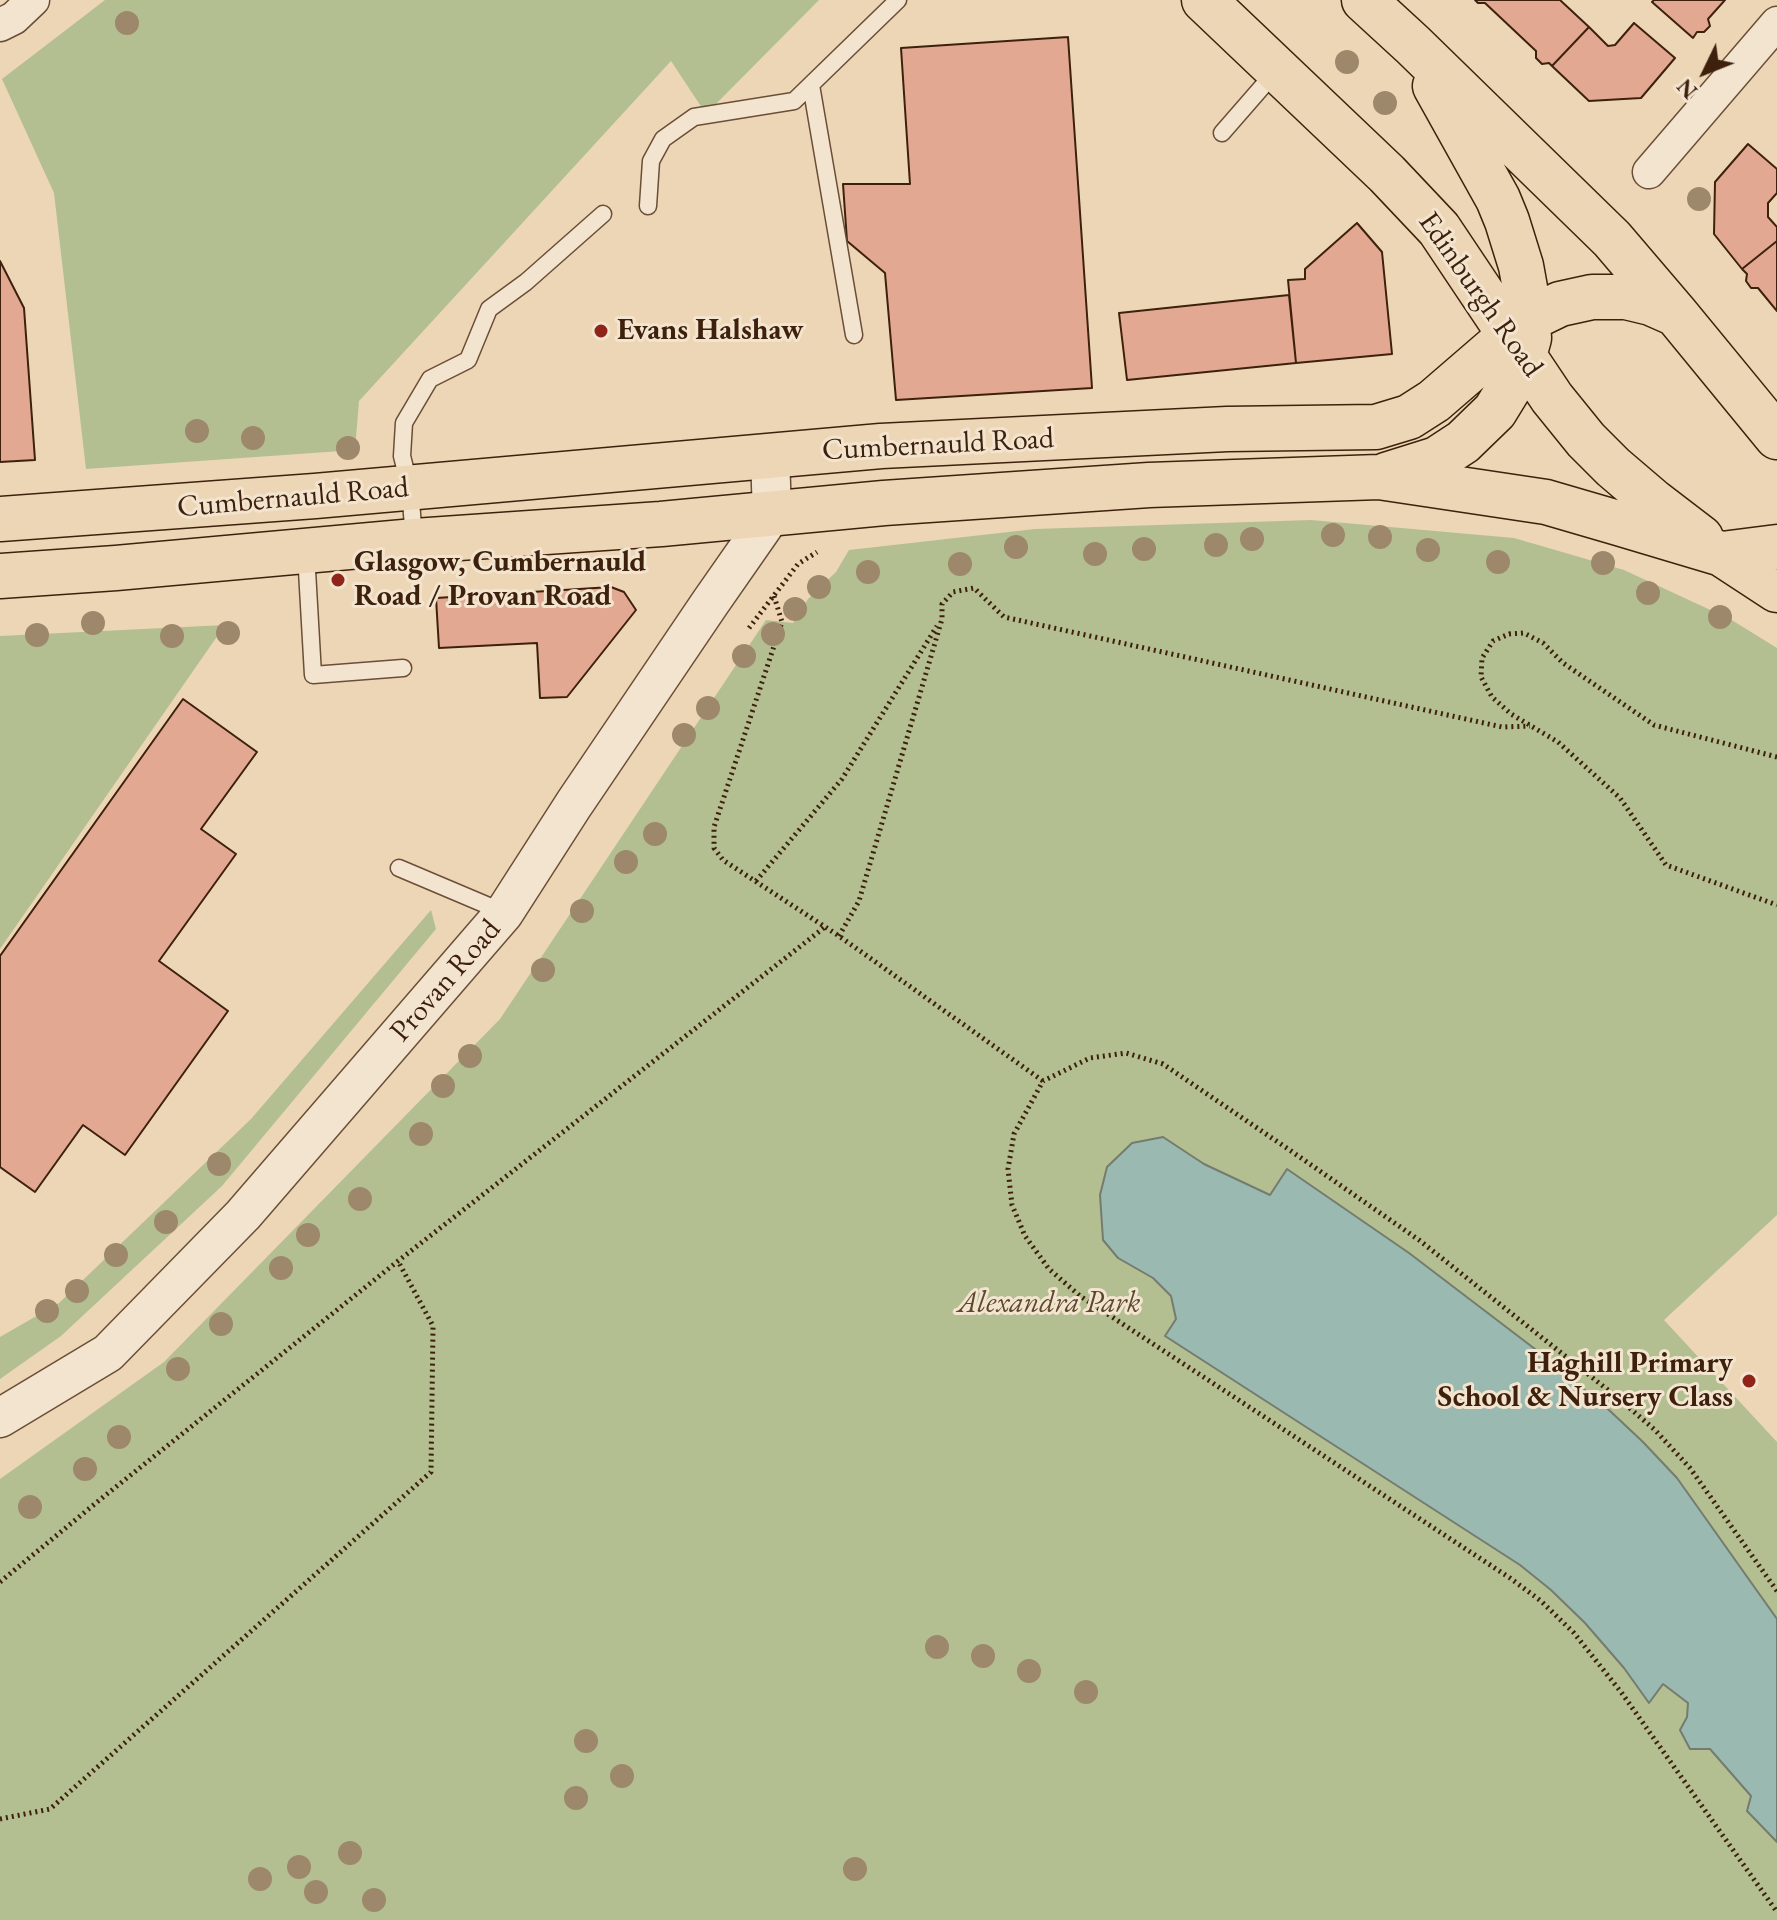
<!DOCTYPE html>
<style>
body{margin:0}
#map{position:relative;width:1777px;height:1920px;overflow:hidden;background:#edd6b5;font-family:"EB Garamond",serif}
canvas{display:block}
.north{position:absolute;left:1665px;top:32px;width:80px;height:80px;-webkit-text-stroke:6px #f3e4cf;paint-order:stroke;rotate:227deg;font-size:22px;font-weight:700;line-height:32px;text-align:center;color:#3e210d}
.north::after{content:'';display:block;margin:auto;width:28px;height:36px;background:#3e210d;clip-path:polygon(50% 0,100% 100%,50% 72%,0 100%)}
</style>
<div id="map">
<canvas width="1777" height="1920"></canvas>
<div class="north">N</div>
</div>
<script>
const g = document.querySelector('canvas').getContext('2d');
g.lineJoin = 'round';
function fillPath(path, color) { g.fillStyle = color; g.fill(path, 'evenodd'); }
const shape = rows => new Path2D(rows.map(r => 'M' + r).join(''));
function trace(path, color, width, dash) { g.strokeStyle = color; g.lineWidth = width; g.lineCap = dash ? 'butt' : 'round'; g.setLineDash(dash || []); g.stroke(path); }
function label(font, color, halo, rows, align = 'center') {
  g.font = font + ' "EB Garamond",serif'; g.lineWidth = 6; g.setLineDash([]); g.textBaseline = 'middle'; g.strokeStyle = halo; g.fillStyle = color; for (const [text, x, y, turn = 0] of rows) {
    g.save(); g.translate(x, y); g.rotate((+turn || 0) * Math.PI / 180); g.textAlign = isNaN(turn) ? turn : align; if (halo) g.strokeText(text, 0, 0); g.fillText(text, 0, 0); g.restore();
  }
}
fillPath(shape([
 [105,0,819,0,706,114,671,61,359,401,355,450,86,469,54,193,2,79],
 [1311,520,1514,538,1624,570,1730,619,1777,648,1777,1215,1664,1320,1777,1442,1777,1920,0,1920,0,1479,164,1362,500,1019,766,620,793,623,808,599,836,572,849,550,1035,529],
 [225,625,0,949,0,636],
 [431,910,436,929,222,1186,61,1336,0,1379,0,1337,59,1303,251,1119]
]), '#b3bf91');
const water = shape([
 [1163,1137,1204,1164,1270,1195,1287,1169,1409,1253,1535,1349,1609,1410,1643,1442,1677,1478,1777,1619,1777,1842,1747,1811,1751,1796,1710,1749,1690,1749,1680,1730,1687,1717,1688,1703,1663,1684,1649,1703,1624,1668,1585,1623,1551,1590,1520,1565,1165,1336,1176,1319,1171,1296,1153,1278,1118,1258,1103,1240,1100,1195,1107,1167,1132,1143,1163,1137]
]);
fillPath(water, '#99b9b1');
trace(water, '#757c6f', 2);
const building = shape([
 [1475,0,1560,0,1589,27,1552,66,1549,63,1542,64,1536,58,1536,51,1485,3,1478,3,1475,0],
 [1654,0,1725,0,1708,19,1710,26,1704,32,1697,32,1693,38,1652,2,1654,0],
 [1634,23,1675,58,1641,98,1589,101,1552,66,1589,27,1608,46,1615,45,1634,23],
 [1068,37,1092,388,896,400,885,273,847,241,843,184,910,184,901,48,1068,37],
 [1748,144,1777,169,1777,193,1768,203,1768,217,1777,227,1777,241,1742,269,1714,234,1715,182,1748,144],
 [1357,223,1382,252,1392,354,1296,363,1288,280,1305,279,1305,269,1357,223],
 [1777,241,1777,311,1758,288,1751,288,1746,281,1747,274,1742,269,1777,241],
 [0,261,24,308,35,460,0,462,0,261],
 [1289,295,1296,363,1127,380,1119,313,1289,295],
 [611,587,624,592,636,610,567,697,540,698,537,643,439,648,436,598,611,587],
 [183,699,257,752,201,829,236,854,159,961,228,1011,125,1155,83,1125,35,1192,0,1167,0,956,183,699]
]);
fillPath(building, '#e2a892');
trace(building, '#3e210d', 2);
const service = shape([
 [811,85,854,335],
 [1222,133,1276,71],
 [648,206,651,161,663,139,694,117,794,101,898,0],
 [414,540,410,488,402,456,404,423,430,379,468,360,489,309,526,282,603,214],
 [306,553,313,675,403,668],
 [399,868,503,912]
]);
const minor = shape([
 [0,25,14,18,33,0],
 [1649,172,1777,23]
]);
const tertiary = shape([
 [0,1418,108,1353,243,1215,504,913,574,804,710,603,772,514,770,456]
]);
const primary = shape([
 [1204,0,1387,174,1439,229,1552,398,1586,440,1613,467,1654,502,1701,538],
 [1364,0,1413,45,1612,239,1676,314,1777,437],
 [1386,475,1437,459,1463,442,1495,411,1514,380,1524,356,1529,338,1525,288,1521,266,1507,221,1498,199,1435,86],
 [0,519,315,496,881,446,1227,429,1376,427,1409,417,1434,401,1529,319,1560,304,1592,297,1626,297,1651,303,1676,314],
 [1722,554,1777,547],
 [0,576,116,568,415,541,661,524,884,503,1149,485,1379,477,1546,502,1618,523,1722,554,1777,590]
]);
trace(service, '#6a4e37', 19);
trace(minor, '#6a4e37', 35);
trace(tertiary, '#6a4e37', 41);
trace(primary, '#3e210d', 47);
trace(shape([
 [774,596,782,622,714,827,714,848,723,860,839,936,1043,1081],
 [749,628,798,564,817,552],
 [1777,757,1654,725,1563,663,1543,643,1524,633,1509,634,1493,641,1482,658,1481,677,1492,697,1511,714,1558,742,1620,798,1666,865,1777,905],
 [756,881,842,779,937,626],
 [839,936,859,901,942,619,942,604,953,592,974,588,1004,617,1502,727,1530,726],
 [0,1582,102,1498,398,1261,825,927],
 [1777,1591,1690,1468,1655,1430,1618,1398,1419,1240,1294,1153,1163,1064,1126,1053,1090,1058,1043,1081,1014,1134,1008,1169,1012,1205,1025,1236,1049,1269,1080,1296,1510,1578,1541,1601,1574,1633,1621,1692,1777,1912],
 [0,1819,50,1809,431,1472,433,1326,398,1261]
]), '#3e210d', 5, [2, 4]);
trace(service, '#f3e4cf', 16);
trace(minor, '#f3e4cf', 32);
trace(tertiary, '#f3e4cf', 38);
trace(primary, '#edd6b5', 44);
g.fillStyle = '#9d886b';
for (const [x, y] of [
 [127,23],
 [1347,62],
 [1385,103],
 [1699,199],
 [197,431],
 [253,438],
 [348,448],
 [1333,535],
 [1380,537],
 [1252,539],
 [1216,545],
 [1016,547],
 [1144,549],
 [1428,550],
 [1095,554],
 [1498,562],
 [1603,563],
 [960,564],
 [868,572],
 [819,587],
 [1648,593],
 [795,609],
 [1720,617],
 [93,623],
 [228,633],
 [773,634],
 [37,635],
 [172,636],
 [744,656],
 [708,708],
 [684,735],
 [655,834],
 [626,862],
 [582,911],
 [543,970],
 [470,1056],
 [443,1086],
 [421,1134],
 [219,1164],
 [360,1199],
 [166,1222],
 [308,1235],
 [116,1255],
 [281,1268],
 [77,1291],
 [47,1311],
 [221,1324],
 [178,1369],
 [119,1437],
 [85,1469],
 [30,1507],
 [937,1647],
 [983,1656],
 [1029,1671],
 [1086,1692],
 [586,1741],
 [622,1776],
 [576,1798],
 [350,1853],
 [299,1867],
 [855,1869],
 [260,1879],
 [316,1892],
 [374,1900]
]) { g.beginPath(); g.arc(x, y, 12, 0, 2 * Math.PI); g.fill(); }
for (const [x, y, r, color] of [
 [601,331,8,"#8f2418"],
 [338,580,8,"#8f2418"],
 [1749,1381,8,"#8f2418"]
]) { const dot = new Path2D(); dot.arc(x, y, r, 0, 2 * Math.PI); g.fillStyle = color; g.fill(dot); trace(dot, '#f3e4cf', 3); }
label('30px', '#3e210d', '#f3e4cf', [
 ["Edinburgh Road",1480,295,55],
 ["Cumbernauld Road",938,445,-3],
 ["Cumbernauld Road",293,498,-5],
 ["Provan Road",446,981,-49]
]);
label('bold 30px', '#3e210d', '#f3e4cf', [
 ["Evans Halshaw",617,331],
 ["Glasgow, Cumbernauld",354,563],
 ["Road / Provan Road",354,597],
 ["Haghill Primary",1733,1364,"right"],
 ["School & Nursery Class",1733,1398,"right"]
], 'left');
label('italic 30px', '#5b482e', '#f3e4cf', [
 ["Alexandra Park",1049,1304]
]);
</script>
